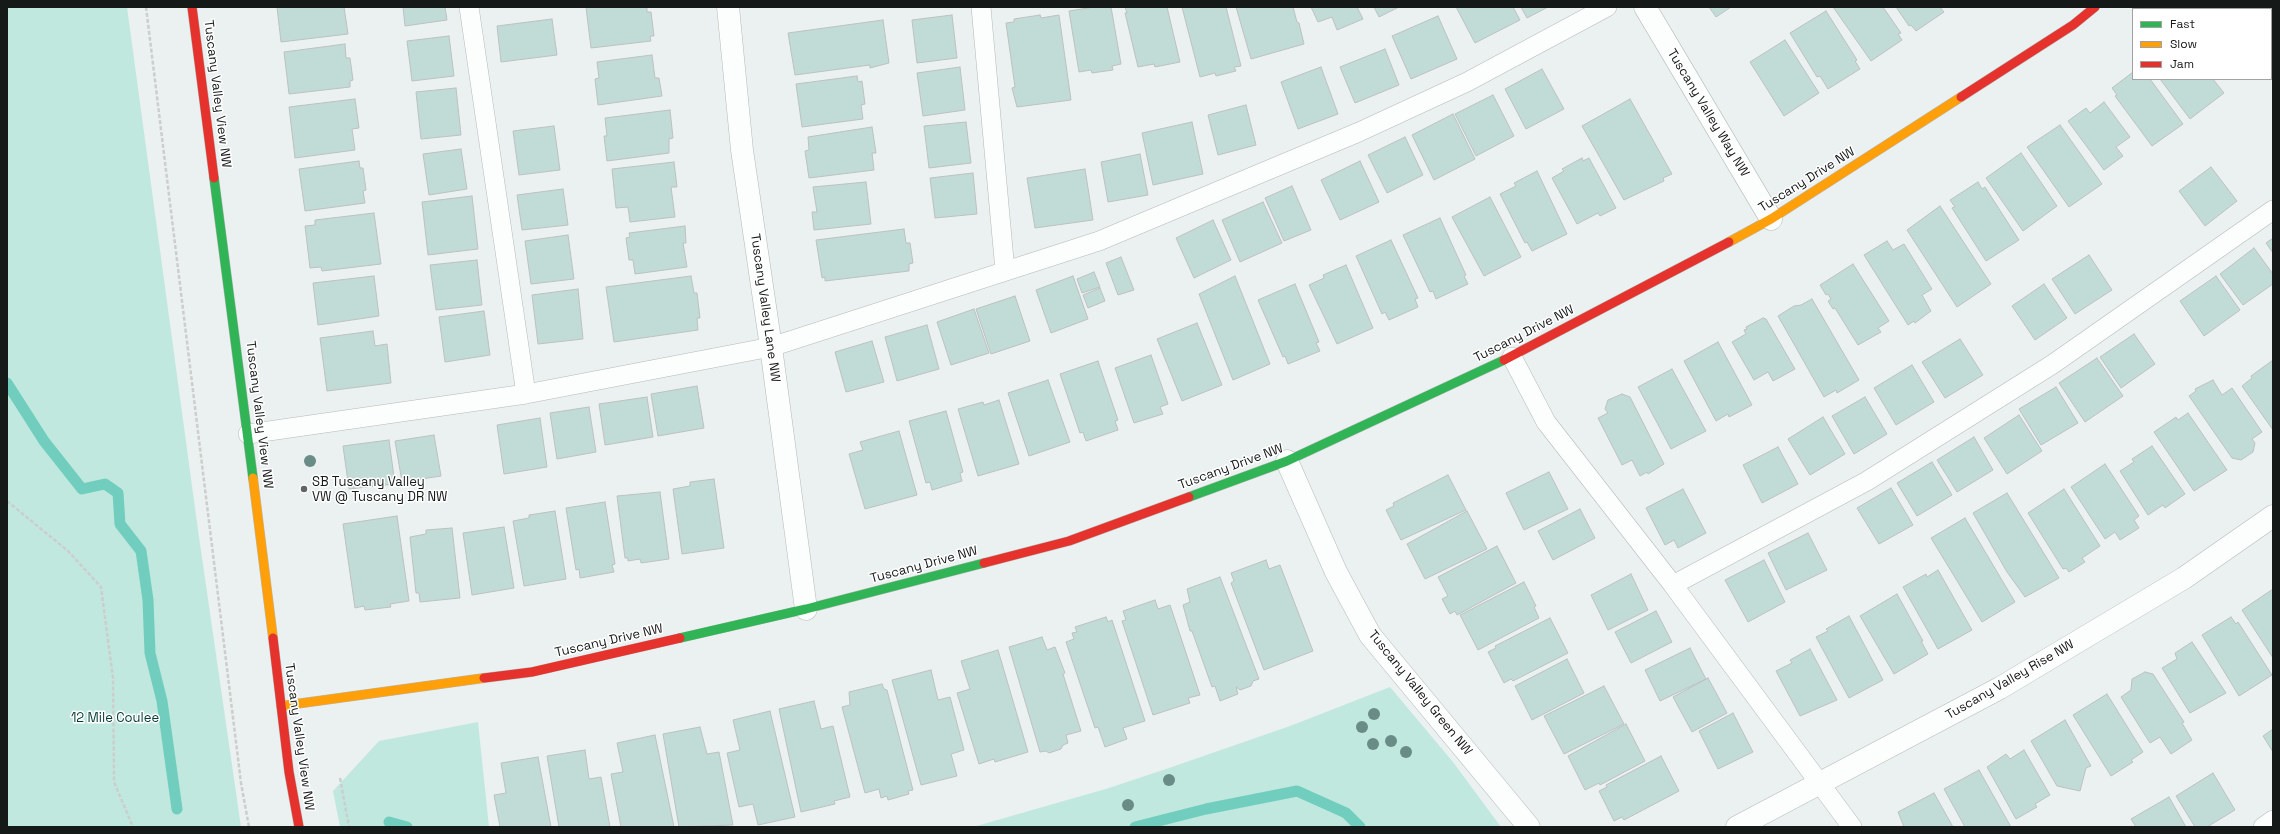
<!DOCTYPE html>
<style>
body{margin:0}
#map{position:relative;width:2280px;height:834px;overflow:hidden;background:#ebf1f0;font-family:"Space Grotesk",sans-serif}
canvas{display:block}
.frame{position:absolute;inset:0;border:8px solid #151918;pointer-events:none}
.legend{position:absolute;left:2132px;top:8px;width:140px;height:72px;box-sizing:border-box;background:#fff;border:1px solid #a1a3a3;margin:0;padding:5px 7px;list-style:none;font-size:12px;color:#151918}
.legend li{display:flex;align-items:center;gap:8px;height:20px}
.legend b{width:20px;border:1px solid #a1a3a3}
</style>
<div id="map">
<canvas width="2280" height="834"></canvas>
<div class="frame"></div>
<ul class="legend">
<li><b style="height:5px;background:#30b455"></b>Fast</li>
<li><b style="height:5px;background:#ff9f0a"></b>Slow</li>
<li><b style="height:5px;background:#e5322d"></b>Jam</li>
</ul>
</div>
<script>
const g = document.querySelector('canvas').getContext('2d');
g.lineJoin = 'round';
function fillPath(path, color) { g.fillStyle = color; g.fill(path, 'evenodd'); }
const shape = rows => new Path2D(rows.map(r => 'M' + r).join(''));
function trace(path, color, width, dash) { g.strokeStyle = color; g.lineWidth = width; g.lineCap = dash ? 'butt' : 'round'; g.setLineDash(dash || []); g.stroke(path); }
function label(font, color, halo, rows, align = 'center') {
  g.font = font + ' "Space Grotesk",sans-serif'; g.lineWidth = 3; g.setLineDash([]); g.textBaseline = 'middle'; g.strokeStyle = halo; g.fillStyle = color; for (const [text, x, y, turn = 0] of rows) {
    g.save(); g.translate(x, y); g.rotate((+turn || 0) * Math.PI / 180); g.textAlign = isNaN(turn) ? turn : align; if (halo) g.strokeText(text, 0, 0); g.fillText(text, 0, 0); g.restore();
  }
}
fillPath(shape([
 [7,7,127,7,198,530,241,827,7,827],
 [1390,687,1453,762,1501,827,973,827,1109,788,1166,769,1290,726],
 [478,722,489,827,340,827,333,791,379,741]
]), '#c1e8df');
trace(shape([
 [7,383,44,441,82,489,105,484,118,493,120,524,141,551,148,600,150,653,162,701,177,809],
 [389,822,407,827],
 [1135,827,1206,809,1297,791,1346,813,1360,827]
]), '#71cebe', 11);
const building = shape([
 [277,7,344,7,348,34,281,42,277,7],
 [403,7,445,7,447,20,405,26,403,7],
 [586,7,647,7,647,12,651,12,654,36,650,36,651,41,591,48,586,7],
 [1094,7,1111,7,1121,64,1112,66,1113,70,1092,73,1091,70,1079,72,1069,11,1094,7],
 [1125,7,1167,7,1180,62,1155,67,1154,64,1138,67,1125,13,1127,13,1125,7],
 [1182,7,1226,7,1241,66,1234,67,1236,71,1216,76,1215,73,1200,77,1182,7],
 [1236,7,1293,7,1297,22,1299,23,1304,44,1251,59,1236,7],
 [1311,7,1357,7,1363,19,1337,30,1332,17,1318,22,1311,7],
 [1374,7,1399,7,1379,17,1374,7],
 [1456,7,1513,7,1520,20,1475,43,1456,7],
 [1521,7,1548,7,1527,18,1521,7],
 [1709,7,1731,7,1716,17,1709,7],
 [1833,7,1883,7,1901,33,1898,34,1902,40,1871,61,1833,7],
 [1896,7,1940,7,1944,12,1916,31,1911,25,1909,26,1896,7],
 [2273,7,2273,56,2271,57,2271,9,2232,8,2273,7],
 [1826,11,1857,60,1855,61,1860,69,1828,89,1820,76,1817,77,1790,33,1826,11],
 [952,15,957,58,917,63,912,20,952,15],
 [1040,15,1041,18,1059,15,1071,100,1017,107,1012,88,1015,87,1006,23,1014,22,1014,19,1040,15],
 [1438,16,1457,59,1411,79,1392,36,1438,16],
 [552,19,557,55,501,62,497,26,552,19],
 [883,20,889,63,870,68,870,65,795,75,788,33,883,20],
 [449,36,454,76,412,81,407,41,449,36],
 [1785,40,1819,93,1784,116,1750,62,1785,40],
 [345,44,346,58,350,58,353,80,350,81,350,87,289,94,284,52,345,44],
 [1385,49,1399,85,1355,103,1340,67,1385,49],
 [652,55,655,78,659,78,662,96,598,105,595,79,599,78,597,62,652,55],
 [960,67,965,110,923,116,917,73,960,67],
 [1321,67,1338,114,1298,129,1281,82,1321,67],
 [1542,69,1564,109,1526,129,1505,89,1542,69],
 [2133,72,2133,79,2150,79,2183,124,2152,146,2115,96,2117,95,2112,88,2133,72],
 [857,76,858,82,862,81,865,104,861,105,863,119,802,127,796,84,857,76],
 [2160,79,2213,79,2224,93,2190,119,2160,79],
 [456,88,461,135,421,139,416,92,456,88],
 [1493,95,1514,136,1476,156,1455,114,1493,95],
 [355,99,359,128,352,129,355,150,295,158,289,107,355,99],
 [1630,99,1672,174,1663,178,1664,181,1624,200,1582,126,1630,99],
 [2104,102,2130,137,2116,147,2123,156,2104,170,2068,121,2086,108,2090,113,2104,102],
 [1246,105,1256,145,1218,155,1208,115,1246,105],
 [670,110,673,138,669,139,669,153,607,161,604,136,607,136,605,118,670,110],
 [1453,114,1475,159,1434,180,1412,135,1453,114],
 [966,122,971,163,929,168,924,126,966,122],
 [1192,122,1203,174,1153,185,1142,133,1192,122],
 [2060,125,2102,184,2069,207,2027,147,2060,125],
 [554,126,560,170,519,175,513,131,554,126],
 [872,127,876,153,872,153,874,170,809,178,805,151,809,150,808,137,872,127],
 [1405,137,1423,175,1387,193,1368,155,1405,137],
 [461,149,467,189,429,195,423,154,461,149],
 [2021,153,2057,206,2023,231,1986,178,2021,153],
 [1140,154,1148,195,1108,202,1101,162,1140,154],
 [1582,158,1583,161,1589,158,1616,208,1600,216,1598,213,1577,224,1552,178,1564,171,1562,169,1582,158],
 [359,161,360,168,363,168,366,190,363,191,365,203,305,211,299,169,359,161],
 [1360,161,1379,202,1340,220,1321,180,1360,161],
 [674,162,677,187,671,187,675,217,630,222,628,207,616,208,612,169,674,162],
 [2211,167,2237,201,2205,226,2179,191,2211,167],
 [1085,169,1093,220,1035,228,1027,178,1085,169],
 [1537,171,1567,234,1532,251,1527,242,1525,243,1500,194,1516,186,1514,183,1537,171],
 [973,173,977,214,935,218,930,178,973,173],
 [866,182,871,224,814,230,812,212,817,212,813,187,866,182],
 [1978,182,1982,189,1985,187,2019,240,1986,261,1952,208,1955,207,1950,200,1978,182],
 [1292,186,1311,230,1284,241,1265,198,1292,186],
 [563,189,568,225,522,230,517,195,563,189],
 [472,196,478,249,428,255,422,202,472,196],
 [1490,197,1521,257,1484,276,1452,217,1490,197],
 [1263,202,1282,243,1240,262,1222,220,1263,202],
 [1940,206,1991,284,1957,307,1907,230,1940,206],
 [374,213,381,264,322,271,321,267,310,268,305,226,315,225,315,220,374,213],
 [1440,218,1466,275,1464,276,1468,284,1436,299,1433,291,1430,292,1403,235,1440,218],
 [1213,220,1231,260,1194,278,1176,238,1213,220],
 [685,226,686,243,683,243,687,267,635,274,633,260,629,260,626,238,630,237,629,233,685,226],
 [904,229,906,243,910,243,913,263,909,264,909,271,825,281,825,277,822,278,816,240,904,229],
 [568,235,574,279,531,284,525,241,568,235],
 [2273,238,2273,253,2266,243,2273,238],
 [1391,240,1418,298,1415,299,1418,307,1389,320,1385,312,1382,314,1356,256,1391,240],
 [1887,241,1893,250,1904,244,1932,289,1922,295,1931,311,1915,323,1914,321,1908,325,1864,255,1887,241],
 [2254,248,2273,274,2273,284,2243,305,2220,274,2254,248],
 [2089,255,2112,290,2075,314,2052,279,2089,255],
 [1121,257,1134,290,1118,295,1106,263,1121,257],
 [477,260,482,305,436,310,430,265,477,260],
 [1853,264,1889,321,1878,328,1881,332,1858,345,1835,308,1833,309,1828,301,1831,299,1828,294,1826,295,1820,285,1853,264],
 [1346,265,1373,328,1337,344,1309,285,1324,278,1323,275,1346,265],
 [1094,272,1100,287,1082,293,1077,279,1094,272],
 [374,276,379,316,318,325,313,283,374,276],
 [691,276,694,293,697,293,700,318,697,318,698,330,614,342,606,287,691,276],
 [1073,276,1088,319,1051,333,1036,290,1073,276],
 [1235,276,1270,364,1233,380,1199,294,1235,276],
 [2216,276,2240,310,2204,336,2180,301,2216,276],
 [1295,284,1319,342,1316,343,1320,351,1288,364,1285,356,1283,357,1258,300,1295,284],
 [2044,284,2067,318,2035,340,2012,306,2044,284],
 [1100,288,1105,301,1088,308,1083,295,1100,288],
 [578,289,583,339,538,344,532,295,578,289],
 [1015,296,1030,341,991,354,976,309,1015,296],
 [1812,299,1859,380,1837,393,1836,390,1824,397,1778,316,1794,306,1801,305,1812,299],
 [974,309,989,353,951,365,937,322,974,309],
 [484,311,490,355,445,362,439,317,484,311],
 [1763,318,1766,319,1795,369,1773,381,1768,372,1754,380,1732,342,1746,334,1744,330,1747,329,1746,327,1763,318],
 [1197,323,1222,385,1182,401,1157,339,1197,323],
 [927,325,939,369,897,381,885,337,927,325],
 [373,331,375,346,387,344,391,383,327,391,320,338,373,331],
 [2134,334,2155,364,2121,388,2100,357,2134,334],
 [1960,339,1983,375,1945,398,1922,362,1960,339],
 [872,341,884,382,846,392,835,352,872,341],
 [1718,342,1752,405,1729,417,1728,414,1716,421,1684,361,1718,342],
 [1151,355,1168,404,1160,407,1163,414,1134,423,1115,368,1151,355],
 [2097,358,2123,396,2085,422,2059,383,2097,358],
 [2273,360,2273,430,2242,386,2252,378,2251,376,2273,360],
 [1098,361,1118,420,1115,421,1118,430,1086,441,1083,432,1080,433,1060,374,1098,361],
 [1912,365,1934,402,1896,425,1874,388,1912,365],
 [1672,369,1706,431,1671,449,1638,387,1672,369],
 [1048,380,1070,442,1029,456,1008,393,1048,380],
 [2213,380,2222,395,2232,388,2262,432,2252,439,2255,443,2253,452,2241,460,2232,458,2189,396,2196,391,2195,389,2213,380],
 [697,386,704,428,658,436,651,394,697,386],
 [2056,387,2078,423,2041,445,2019,409,2056,387],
 [1622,394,1630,397,1664,464,1648,474,1647,472,1640,476,1632,460,1622,465,1598,418,1608,413,1605,409,1608,400,1622,394],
 [647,397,653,437,605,445,599,404,647,397],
 [1865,397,1887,434,1854,454,1832,416,1865,397],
 [999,400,1019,464,978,476,958,409,983,402,984,405,999,400],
 [589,407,596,452,557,459,550,413,589,407],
 [946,411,963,472,960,473,962,481,932,490,930,482,926,483,909,421,946,411],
 [2188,413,2227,470,2194,491,2154,432,2176,417,2178,420,2188,413],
 [2019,415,2042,451,2007,474,1984,438,2019,415],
 [1823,417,1845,454,1810,475,1788,439,1823,417],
 [540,418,547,467,504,474,497,425,540,418],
 [899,431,917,495,865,509,849,454,863,450,860,442,899,431],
 [434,435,441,476,402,482,395,441,434,435],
 [1974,437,1993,470,1957,492,1937,460,1974,437],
 [389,440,395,484,349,489,343,446,389,440],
 [2152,446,2185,494,2165,508,2163,505,2148,515,2120,471,2134,462,2132,459,2152,446],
 [1778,447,1798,484,1762,503,1743,465,1778,447],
 [1932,462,1952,495,1917,516,1897,483,1932,462],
 [2105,464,2139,516,2134,520,2139,528,2120,540,2115,532,2105,539,2071,487,2105,464],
 [1549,472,1568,509,1524,530,1506,493,1549,472],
 [1448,475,1466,510,1401,540,1386,510,1394,506,1393,503,1448,475],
 [714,479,724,548,682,554,673,489,690,486,690,482,714,479],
 [1891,488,1913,525,1879,544,1857,508,1891,488],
 [1683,489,1706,533,1678,548,1674,540,1665,545,1646,508,1683,489],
 [2064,489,2100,546,2082,558,2085,562,2069,572,2066,568,2063,569,2028,513,2064,489],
 [660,492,669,559,641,563,640,559,628,561,628,558,625,558,617,496,660,492],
 [2007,493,2059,578,2025,597,2007,572,1973,513,2007,493],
 [605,502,615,564,612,565,614,572,580,578,579,569,576,570,566,508,605,502],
 [1580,509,1595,538,1553,560,1538,531,1580,509],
 [555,511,566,579,524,586,513,521,529,518,529,515,555,511],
 [1467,511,1487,549,1425,579,1407,544,1467,511],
 [397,516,409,601,390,604,391,607,365,610,364,606,355,608,343,524,397,516],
 [1965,518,2015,602,1982,622,1931,538,1965,518],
 [504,527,514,588,472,595,463,533,504,527],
 [452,528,460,598,420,602,419,593,416,593,410,537,426,534,426,530,452,528],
 [1808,533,1827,570,1786,590,1768,553,1808,533],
 [1497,546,1516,583,1457,615,1455,611,1450,614,1442,599,1448,596,1438,577,1497,546],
 [1266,560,1269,569,1280,565,1313,651,1264,670,1231,583,1234,581,1231,573,1266,560],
 [1764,560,1785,602,1748,622,1725,580,1764,560],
 [1938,570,1972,630,1938,649,1903,587,1926,574,1927,577,1938,570],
 [1631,574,1648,610,1608,630,1591,595,1631,574],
 [1220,577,1259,679,1253,681,1251,686,1240,690,1236,687,1238,694,1220,701,1215,686,1212,687,1192,631,1190,631,1183,605,1190,602,1187,589,1220,577],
 [1524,582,1536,606,1534,607,1539,618,1478,650,1460,615,1524,582],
 [2273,589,2273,658,2242,610,2273,589],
 [1897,594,1923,641,1921,641,1928,654,1894,674,1860,616,1897,594],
 [1155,600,1158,609,1170,605,1200,695,1188,698,1190,703,1153,715,1122,621,1126,620,1123,611,1155,600],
 [1656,611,1672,642,1631,663,1615,632,1656,611],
 [1849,616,1883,680,1849,698,1816,637,1828,631,1826,629,1849,616],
 [1106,617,1108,622,1112,620,1145,721,1123,728,1127,739,1105,747,1098,727,1095,728,1066,642,1074,639,1072,633,1077,632,1075,627,1106,617],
 [2231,617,2236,624,2238,622,2272,675,2239,696,2202,635,2231,617],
 [1550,618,1568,653,1513,681,1511,679,1504,683,1488,652,1496,648,1495,646,1550,618],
 [1042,637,1047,650,1055,647,1065,673,1063,674,1081,731,1066,735,1068,743,1063,745,1061,749,1049,753,1046,751,1040,752,1009,647,1042,637],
 [2192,642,2226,693,2190,713,2162,668,2177,659,2175,653,2192,642],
 [1690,648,1706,679,1660,701,1645,670,1690,648],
 [1810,649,1837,700,1800,716,1776,671,1792,663,1790,660,1810,649],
 [998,650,1028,752,995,762,994,759,979,764,957,693,970,689,961,661,998,650],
 [1567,659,1584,693,1532,720,1515,686,1567,659],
 [931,670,938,700,950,697,964,750,951,754,957,776,921,785,892,680,931,670],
 [2145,672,2153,674,2184,722,2182,723,2192,740,2171,754,2160,737,2150,743,2121,697,2131,690,2132,679,2145,672],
 [1708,678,1727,713,1692,732,1673,697,1708,678],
 [882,684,884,689,887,690,913,790,908,791,909,794,888,800,887,796,881,798,879,789,865,793,842,707,850,705,849,692,882,684],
 [1604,686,1624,724,1564,754,1544,716,1604,686],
 [2107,694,2143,752,2131,760,2133,762,2111,776,2073,715,2107,694],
 [814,701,821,729,833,726,850,797,834,801,835,804,801,812,779,709,814,701],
 [770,711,795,817,758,825,753,804,739,807,727,753,740,750,733,720,770,711],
 [1733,713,1753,752,1718,769,1699,731,1733,713],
 [2065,720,2091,766,2086,768,2080,791,2057,786,2031,741,2065,720],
 [1626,724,1645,761,1600,785,1599,783,1585,790,1568,756,1626,724],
 [700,727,707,754,719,752,733,825,679,827,663,734,700,727],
 [2273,729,2273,752,2263,736,2273,729],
 [655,735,674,827,621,827,611,774,623,772,617,743,655,735],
 [585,750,589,779,601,777,610,827,559,827,547,756,585,750],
 [2024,750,2050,795,2035,804,2037,807,2016,819,1987,767,2006,754,2010,759,2024,750],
 [1661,756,1679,791,1624,820,1622,817,1614,821,1599,791,1607,787,1606,785,1661,756],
 [538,757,551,827,500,827,494,795,506,793,501,763,538,757],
 [1979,770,2011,827,1965,827,1944,789,1979,770],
 [2213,773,2235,810,2207,827,2195,827,2176,796,2213,773],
 [1934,793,1953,827,1904,827,1898,812,1934,793],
 [2169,797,2186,827,2136,827,2131,819,2169,797]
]);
fillPath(building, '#c1dbd6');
trace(building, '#bcc1c0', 1);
const lane = shape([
 [469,7,526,394],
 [981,7,1005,271],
 [1512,357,1546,422,1673,585,1852,827],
 [248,434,526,394,771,347,1099,241,1359,132,1467,82,1607,7],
 [1673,585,1867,481,2053,364,2273,210],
 [2263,827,2273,820]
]);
const street = shape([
 [728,7,742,150,771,347,806,609],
 [1645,7,1771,219],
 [1287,461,1336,572,1370,635,1529,827],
 [1737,827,2000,688,2184,578,2273,516]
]);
const fast = shape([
 [214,178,253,478],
 [1189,497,1287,461,1504,360],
 [680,638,806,609,984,563]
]);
const slow = shape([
 [1729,242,1771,219,1961,97],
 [253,478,273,638],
 [281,706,484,678]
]);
const jam = shape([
 [192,7,214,178],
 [1961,97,2073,25,2095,7],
 [1504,360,1729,242],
 [984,563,1069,541,1189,497],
 [273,638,289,772,299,827],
 [484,678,532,672,680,638]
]);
trace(lane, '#b5bab9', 20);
trace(street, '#b5bab9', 23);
trace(fast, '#b5bab9', 10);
trace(slow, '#b5bab9', 10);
trace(jam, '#b5bab9', 10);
trace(shape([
 [146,7,241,783,249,827],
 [7,501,68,551,101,587,113,678,114,782,133,827],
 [340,778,349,827]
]), '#cbcecd', 2.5, [4, 2]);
trace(lane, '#fcfdfd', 19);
trace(street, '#fcfdfd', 22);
trace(fast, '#30b455', 9);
trace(slow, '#ff9f0a', 9);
trace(jam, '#e5322d', 9);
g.fillStyle = '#6a8c87';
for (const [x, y] of [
 [310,461],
 [1374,714],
 [1362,727],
 [1391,741],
 [1373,744],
 [1406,752],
 [1169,780],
 [1128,805]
]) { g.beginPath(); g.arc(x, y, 6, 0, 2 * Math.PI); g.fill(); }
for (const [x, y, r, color] of [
 [304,489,4,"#606564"]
]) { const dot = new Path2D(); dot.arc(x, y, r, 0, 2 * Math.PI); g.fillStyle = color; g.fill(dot); trace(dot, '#fff', 1.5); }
label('13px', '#151918', '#fff', [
 ["Tuscany Valley View NW",217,94,83],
 ["Tuscany Valley Way NW",1708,113,59],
 ["Tuscany Drive NW",1807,180,-32],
 ["Tuscany Valley Lane NW",765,308,82],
 ["Tuscany Drive NW",1524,334,-27],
 ["Tuscany Valley View NW",259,415,83],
 ["Tuscany Drive NW",1231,467,-20],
 ["Tuscany Drive NW",924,565,-15],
 ["Tuscany Drive NW",609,641,-13],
 ["Tuscany Valley Rise NW",2010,680,-30],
 ["Tuscany Valley Green NW",1420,693,51],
 ["Tuscany Valley View NW",299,737,82]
]);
label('13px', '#151918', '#fff', [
 ["SB Tuscany Valley",312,482],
 ["VW @ Tuscany DR NW",312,497]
], 'left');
label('13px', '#003a31', '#fff', [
 ["12 Mile Coulee",115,718]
]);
</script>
